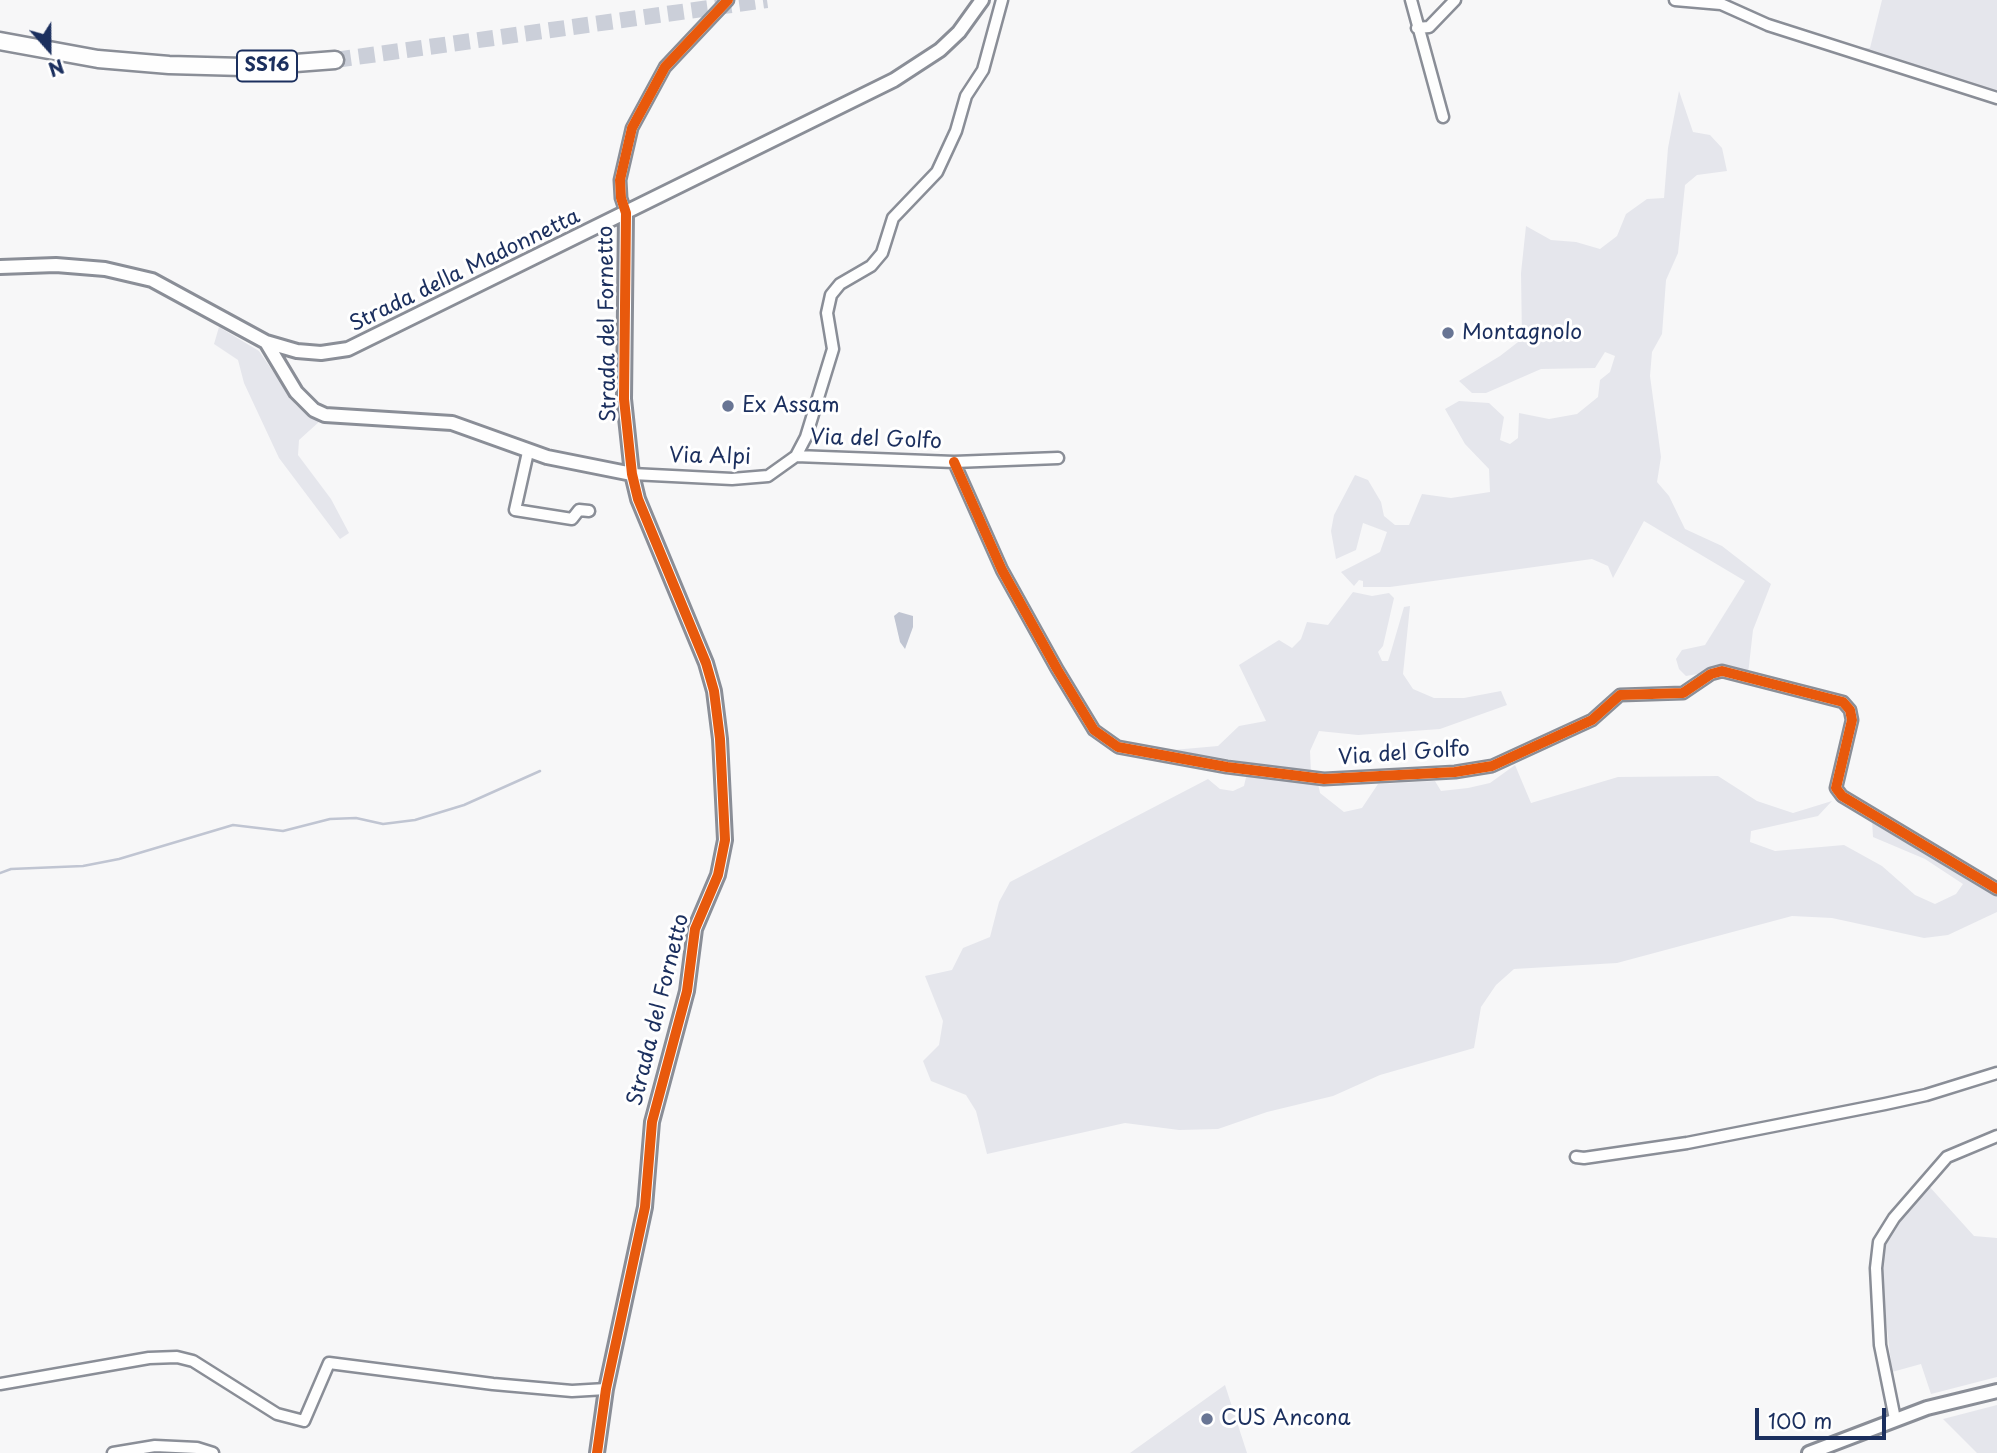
<!DOCTYPE html>
<style>
body{margin:0}
#map{position:relative;width:1997px;height:1453px;overflow:hidden;background:#f7f7f8;font-family:"Playpen Sans",sans-serif}
canvas{display:block}
.north{position:absolute;left:14px;top:14px;width:70px;height:70px;-webkit-text-stroke:5px #fff;paint-order:stroke;rotate:159deg;font-size:19px;font-weight:700;line-height:28px;text-align:center;color:#1b2f5e}
.north::after{content:'';display:block;margin:auto;width:24px;height:32px;background:#1b2f5e;clip-path:polygon(50% 0,100% 100%,50% 72%,0 100%)}
.scale{position:absolute;left:1755px;top:1408px;width:131px;height:32px;box-sizing:border-box;border:4px solid #1b2f5e;border-top:0;padding-left:9px;font-size:21px;line-height:24px;white-space:nowrap;color:#1b2f5e;-webkit-text-stroke:5px #fff;paint-order:stroke}
</style>
<div id="map">
<canvas width="1997" height="1453"></canvas>
<div class="north">N</div>
<div class="scale">100 m</div>
</div>
<script>
const g = document.querySelector('canvas').getContext('2d');
g.lineJoin = 'round';
function fillPath(path, color) { g.fillStyle = color; g.fill(path, 'evenodd'); }
const shape = rows => new Path2D(rows.map(r => 'M' + r).join(''));
function trace(path, color, width, dash) { g.strokeStyle = color; g.lineWidth = width; g.lineCap = dash ? 'butt' : 'round'; g.setLineDash(dash || []); g.stroke(path); }
function label(font, color, halo, rows, align = 'center') {
  g.font = font + ' "Playpen Sans",sans-serif'; g.lineWidth = 6; g.setLineDash([]); g.textBaseline = 'middle'; g.strokeStyle = halo; g.fillStyle = color; for (const [text, x, y, turn = 0] of rows) {
    g.save(); g.translate(x, y); g.rotate((+turn || 0) * Math.PI / 180); g.textAlign = isNaN(turn) ? turn : align; if (halo) g.strokeText(text, 0, 0); g.fillText(text, 0, 0); g.restore();
  }
}
fillPath(shape([
 [1882,0,1997,0,1997,95,1858,48,1870,48],
 [1679,91,1693,132,1710,135,1722,148,1727,171,1697,175,1685,185,1678,253,1666,280,1662,334,1652,352,1650,376,1661,457,1657,482,1669,496,1685,529,1722,546,1771,584,1753,630,1748,674,1709,672,1686,676,1679,669,1676,659,1682,650,1705,645,1745,581,1644,521,1613,578,1608,566,1592,559,1390,587,1363,587,1363,581,1359,580,1354,586,1341,572,1380,552,1387,532,1363,523,1356,550,1336,559,1331,531,1334,515,1355,475,1368,480,1381,502,1384,516,1395,525,1409,525,1422,494,1451,498,1490,492,1489,469,1465,444,1445,409,1459,401,1489,403,1504,417,1500,440,1510,444,1518,438,1519,413,1549,419,1577,414,1598,397,1600,380,1610,372,1615,356,1605,352,1595,368,1541,369,1486,393,1472,393,1459,381,1500,356,1522,339,1521,273,1526,226,1551,240,1576,242,1600,249,1617,236,1626,214,1647,199,1664,198,1668,148],
 [219,327,259,351,296,405,320,421,299,440,298,455,331,499,349,533,340,539,279,458,244,383,238,360,214,344],
 [1353,592,1372,596,1389,593,1394,598,1383,646,1378,652,1382,661,1388,661,1390,655,1404,607,1410,606,1403,674,1413,689,1434,698,1464,698,1501,691,1507,705,1440,729,1358,735,1319,731,1310,751,1311,773,1173,750,1218,746,1239,726,1266,721,1239,665,1279,640,1292,648,1301,639,1307,622,1328,625],
 [1515,765,1531,803,1618,777,1718,776,1757,801,1793,813,1832,801,1818,816,1751,831,1750,842,1775,851,1844,845,1882,866,1915,895,1935,904,1956,894,1963,884,1925,859,1873,837,1872,820,1980,883,1997,896,1997,912,1948,935,1924,938,1832,918,1792,916,1617,963,1514,969,1496,985,1481,1007,1474,1048,1380,1075,1333,1096,1267,1112,1218,1129,1179,1130,1125,1123,987,1154,976,1111,966,1095,931,1081,923,1061,939,1045,943,1021,925,976,952,970,963,948,990,937,999,902,1010,882,1208,779,1220,789,1233,791,1244,786,1247,773,1318,784,1320,793,1344,812,1362,808,1378,784,1435,781,1441,791,1468,788,1490,783],
 [1928,1185,1974,1236,1997,1238,1997,1377,1931,1394,1921,1364,1892,1372,1880,1266,1884,1243,1896,1221],
 [1225,1385,1247,1453,1130,1453],
 [1997,1405,1997,1453,1977,1453,1943,1419]
]), '#e5e6ec');
fillPath(shape([
 [899,612,913,616,913,627,905,649,900,642,894,616]
]), '#c0c5d2');
trace(shape([
 [0,873,11,869,83,866,119,859,233,825,283,831,330,819,356,818,383,824,415,820,464,805,540,771]
]), '#c0c5d2', 2.5);
trace(shape([
 [335,60,767,0]
]), '#cbcfd9', 16, [16, 8]);
const minor = shape([
 [1411,0,1443,117],
 [1675,0,1721,4,1768,25,1997,98],
 [1417,28,1429,27,1455,0],
 [626,213,621,198,620,180,632,128,665,67,728,0],
 [528,452,515,510,572,519,579,510,589,511],
 [796,456,954,462,1058,458],
 [954,462,1002,570,1057,669,1094,730,1118,747,1227,767,1324,779,1455,772,1492,766,1592,720,1620,695,1683,693,1711,674,1722,671,1843,702,1850,710,1852,720,1836,788,1842,796,1997,889],
 [632,474,732,479,768,476,796,456,806,437,833,349,827,313,831,295,840,284,871,266,882,253,893,218,937,172,956,131,966,96,983,70,1002,0],
 [1576,1157,1584,1158,1687,1143,1885,1104,1926,1095,1997,1073],
 [0,1384,149,1358,177,1357,193,1361,277,1414,304,1421,329,1363,493,1384,572,1391,606,1389],
 [1895,1419,1880,1345,1876,1268,1879,1242,1894,1218,1947,1157,1997,1136],
 [113,1453,155,1446,197,1448,213,1453]
]);
const tertiary = shape([
 [0,267,56,265,105,269,152,280,266,342,297,351,321,353,348,349,894,80,940,50,959,32,982,0],
 [266,342,296,392,314,410,325,415,452,423,547,457,632,474],
 [597,1453,606,1389,645,1207,652,1122,687,991,695,929,718,875,725,840,720,739,714,691,706,663,638,499,632,474,624,399,626,213],
 [1809,1453,1927,1408,1997,1391]
]);
const trunk = shape([
 [0,41,98,59,169,65,243,67,335,60]
]);
trace(minor, '#8a8e97', 15);
trace(tertiary, '#8a8e97', 18);
trace(trunk, '#8a8e97', 21);
trace(minor, '#fefefe', 10);
trace(tertiary, '#fefefe', 12);
trace(trunk, '#fefefe', 16);
trace(shape([
 [954,462,1002,570,1057,669,1094,730,1118,747,1227,767,1324,779,1455,772,1492,766,1592,720,1620,695,1683,693,1711,674,1722,671,1843,702,1850,710,1852,720,1836,788,1842,796,1997,889],
 [597,1453,606,1389,645,1207,652,1122,687,991,695,929,718,875,725,840,720,739,714,691,706,663,638,499,632,474,624,399,626,213,621,198,620,180,632,128,665,67,728,0]
]), '#e8590c', 10);
for (const [x, y, r, color] of [
 [1448,333,7,"#687594"],
 [728,406,7,"#687594"],
 [1207,1419,7,"#687594"]
]) { const dot = new Path2D(); dot.arc(x, y, r, 0, 2 * Math.PI); g.fillStyle = color; g.fill(dot); trace(dot, '#fff', 2.5); }
for (const [x, y, w] of [
 [267,66,60]
]) { const box = new Path2D(); box.roundRect(x - w / 2, y - 15.5, w, 31, 5); g.fillStyle = '#fff'; g.fill(box); trace(box, '#1b2f5e', 2); }
label('bold 19px', '#1b2f5e', null, [
 ["SS16",267,66]
]);
label('21px', '#1b2f5e', '#fff', [
 ["Strada della Madonnetta",465,271,-26],
 ["Strada del Fornetto",608,324,-91],
 ["Via del Golfo",876,440,2],
 ["Via Alpi",710,457,1],
 ["Via del Golfo",1404,754,-4],
 ["Strada del Fornetto",659,1010,-76]
]);
label('21px', '#1b2f5e', '#fff', [
 ["Montagnolo",1462,333],
 ["Ex Assam",742,406],
 ["CUS Ancona",1221,1419]
], 'left');
</script>
